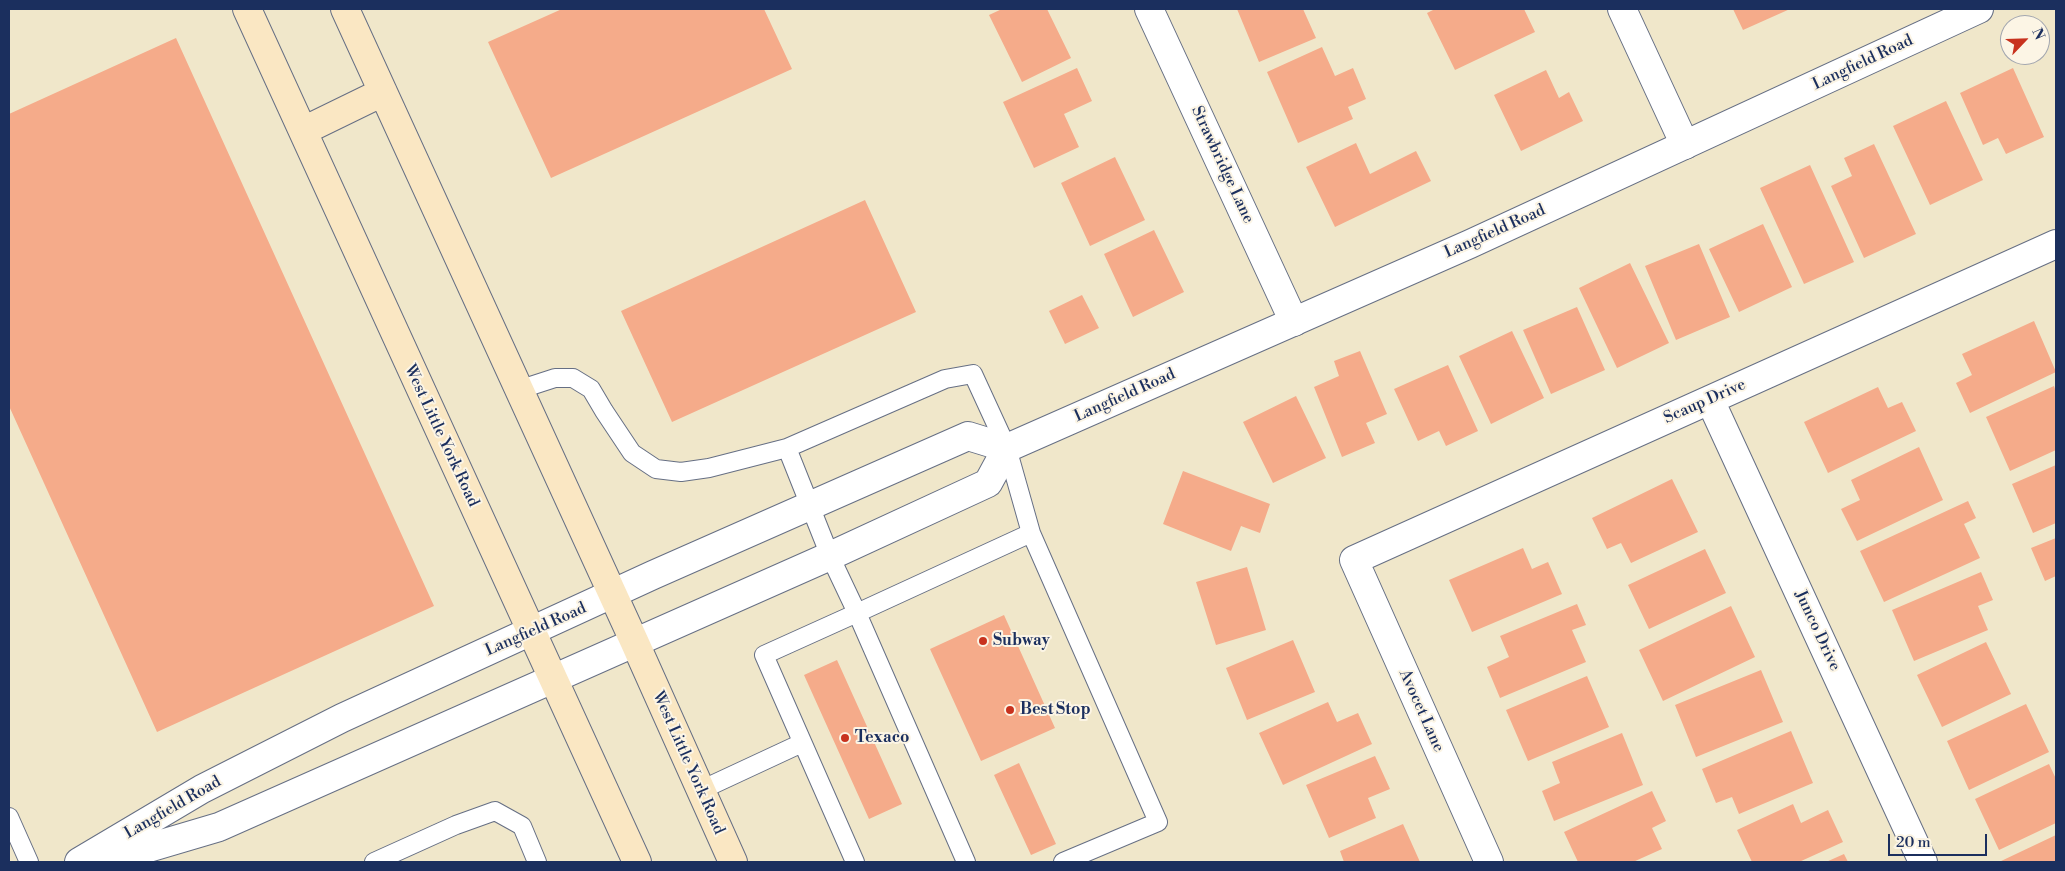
<!DOCTYPE html>
<style>
body{margin:0}
#map{position:relative;width:2065px;height:871px;overflow:hidden;background:#f0e7ca;font-family:"Libre Bodoni",serif}
canvas{display:block}
.frame{position:absolute;inset:0;border:10px solid #1b2f5e;pointer-events:none}
.north{position:absolute;left:2000px;top:15px;width:50px;height:50px;box-sizing:border-box;background:#fcf5e5;border:1px solid #a2a6af;border-radius:50%;rotate:66deg;font-size:14px;font-weight:700;line-height:20px;text-align:center;color:#1b2f5e}
.north::after{content:'';display:block;margin:auto;width:18px;height:22px;background:#c8321e;clip-path:polygon(50% 0,100% 100%,50% 72%,0 100%)}
.scale{position:absolute;left:1888px;top:834px;width:99px;height:22px;box-sizing:border-box;border:2px solid #1b2f5e;border-top:0;padding-left:6px;font-size:15px;line-height:18px;white-space:nowrap;color:#1b2f5e;-webkit-text-stroke:4px #fcf5e5;paint-order:stroke}
</style>
<div id="map">
<canvas width="2065" height="871"></canvas>
<div class="frame"></div>
<div class="north">N</div>
<div class="scale">20 m</div>
</div>
<script>
const g = document.querySelector('canvas').getContext('2d');
g.lineJoin = 'round';
function fillPath(path, color) { g.fillStyle = color; g.fill(path, 'evenodd'); }
const shape = rows => new Path2D(rows.map(r => 'M' + r).join(''));
function trace(path, color, width, dash) { g.strokeStyle = color; g.lineWidth = width; g.lineCap = dash ? 'butt' : 'round'; g.setLineDash(dash || []); g.stroke(path); }
function label(font, color, halo, rows, align = 'center') {
  g.font = font + ' "Libre Bodoni",serif'; g.lineWidth = 4; g.setLineDash([]); g.textBaseline = 'middle'; g.strokeStyle = halo; g.fillStyle = color; for (const [text, x, y, turn = 0] of rows) {
    g.save(); g.translate(x, y); g.rotate((+turn || 0) * Math.PI / 180); g.textAlign = isNaN(turn) ? turn : align; if (halo) g.strokeText(text, 0, 0); g.fillText(text, 0, 0); g.restore();
  }
}
fillPath(shape([
 [562,9,764,9,792,69,551,178,488,42],
 [1002,9,1047,9,1071,58,1022,82,989,15],
 [1237,9,1303,9,1316,38,1259,62],
 [1435,9,1524,9,1535,32,1455,70,1427,13],
 [1733,9,1790,9,1743,30],
 [176,38,434,606,157,732,9,406,9,114],
 [1322,47,1335,76,1353,68,1366,99,1348,107,1353,119,1298,143,1267,72],
 [1077,68,1092,101,1064,114,1079,147,1034,168,1003,102],
 [2013,68,2044,137,2006,154,1998,138,1983,145,1960,93],
 [1546,70,1559,98,1569,92,1583,121,1521,151,1494,95],
 [1946,101,1983,180,1930,205,1893,126],
 [1356,143,1370,174,1416,151,1431,181,1335,227,1306,167],
 [1874,144,1916,234,1864,258,1831,186,1852,176,1844,158],
 [1115,157,1145,220,1090,246,1061,183],
 [1810,165,1854,262,1804,284,1760,188],
 [865,200,916,312,672,422,621,311],
 [1763,224,1792,287,1739,312,1709,249],
 [1154,230,1184,292,1133,317,1104,254],
 [1699,244,1730,317,1676,340,1645,266],
 [1630,263,1669,343,1617,368,1579,288],
 [1082,295,1099,328,1065,344,1049,311],
 [1577,307,1605,370,1551,394,1523,330],
 [2034,321,2056,372,1970,413,1956,383,1972,375,1962,354],
 [1512,331,1544,398,1491,424,1459,356],
 [1360,351,1387,414,1366,423,1375,443,1342,457,1314,387,1339,376,1334,361],
 [1448,365,1478,431,1446,446,1439,431,1418,441,1394,389],
 [2054,386,2056,392,2056,450,2010,471,1986,417],
 [1878,387,1888,408,1902,402,1916,431,1828,473,1804,422],
 [1296,396,1326,458,1273,483,1243,422],
 [1919,447,1943,500,1857,541,1841,509,1860,500,1851,480],
 [2056,465,2056,523,2033,533,2012,484],
 [1183,471,1270,504,1260,533,1241,526,1231,551,1163,524],
 [1672,479,1698,532,1631,563,1621,543,1607,549,1592,518],
 [1968,501,1976,518,1964,524,1980,558,1884,602,1860,551],
 [2056,538,2056,576,2045,581,2031,548],
 [1523,548,1532,569,1548,562,1562,594,1472,632,1449,580],
 [1705,549,1726,593,1649,629,1628,585],
 [1247,567,1266,630,1216,645,1196,582],
 [1981,572,1993,600,1978,606,1988,630,1914,661,1892,610],
 [1577,604,1586,625,1572,630,1586,662,1500,698,1487,667,1509,657,1500,636],
 [1731,606,1755,657,1663,701,1639,650],
 [1004,615,1055,728,981,761,930,649],
 [1293,640,1315,692,1247,720,1226,668],
 [1986,642,2011,694,1942,727,1917,675],
 [837,660,902,804,869,819,804,675],
 [1761,670,1783,722,1696,757,1675,705],
 [1587,676,1609,727,1528,761,1506,710],
 [1328,702,1337,722,1358,713,1372,744,1283,785,1259,733],
 [2026,704,2049,752,1969,790,1947,741],
 [1791,731,1813,783,1739,814,1732,797,1716,803,1702,769],
 [1622,733,1643,785,1554,821,1542,791,1560,783,1552,762],
 [1375,756,1390,789,1368,798,1376,818,1329,838,1306,785],
 [1019,763,1056,844,1031,855,994,775],
 [2049,764,2056,779,2056,823,1999,850,1975,799],
 [1652,791,1666,821,1652,828,1662,849,1633,862,1578,862,1564,832],
 [1793,804,1801,823,1828,810,1843,842,1799,862,1752,862,1737,830],
 [1403,824,1420,862,1344,862,1340,851],
 [2056,835,2056,862,1999,862],
 [1844,854,1848,862,1826,862]
]), '#f5ab8a');
const service = shape([
 [518,390,555,378,573,378,591,389,604,411,632,453,656,469,681,472,709,468,787,448,945,379,973,374,1007,448,1031,533,1158,822,1063,862],
 [787,448,830,556,857,613,764,655,855,862],
 [701,790,802,743],
 [9,817,29,862],
 [374,862,456,825,495,811,522,826,537,862],
 [966,862,857,613,1031,533]
]);
const minor = shape([
 [1149,9,1294,322],
 [1622,9,1685,145],
 [1710,400,1923,862],
 [1489,862,1354,560,2056,244]
]);
const tertiary = shape([
 [79,862,202,789,342,718,653,575,968,436,1007,448],
 [101,862,219,827,830,556,988,483,1007,448,1470,244,1979,9]
]);
const secondary = shape([
 [247,9,637,862],
 [345,9,635,643,733,862],
 [303,131,383,92]
]);
trace(service, '#666f84', 20);
trace(minor, '#666f84', 30);
trace(tertiary, '#666f84', 30);
trace(secondary, '#666f84', 30);
trace(service, '#fff', 18);
trace(minor, '#fff', 28);
trace(tertiary, '#fff', 28);
trace(secondary, '#fae7c3', 28);
for (const [x, y, r, color] of [
 [983,641,5,"#c8321e"],
 [1010,710,5,"#c8321e"],
 [845,738,5,"#c8321e"]
]) { const dot = new Path2D(); dot.arc(x, y, r, 0, 2 * Math.PI); g.fillStyle = color; g.fill(dot); trace(dot, '#fcf5e5', 2); }
label('16px', '#1b2f5e', '#fcf5e5', [
 ["Langfield Road",1863,63,-25],
 ["Strawbridge Lane",1222,165,65],
 ["Langfield Road",1495,232,-24],
 ["Langfield Road",1125,396,-24],
 ["Scaup Drive",1705,402,-24],
 ["West Little York Road",441,436,65],
 ["Langfield Road",536,630,-24],
 ["Junco Drive",1817,631,65],
 ["Avocet Lane",1421,711,66],
 ["West Little York Road",688,763,66],
 ["Langfield Road",173,808,-30]
]);
label('bold 16px', '#1b2f5e', '#fcf5e5', [
 ["Subway",993,641],
 ["Best Stop",1020,710],
 ["Texaco",855,738]
], 'left');
</script>
